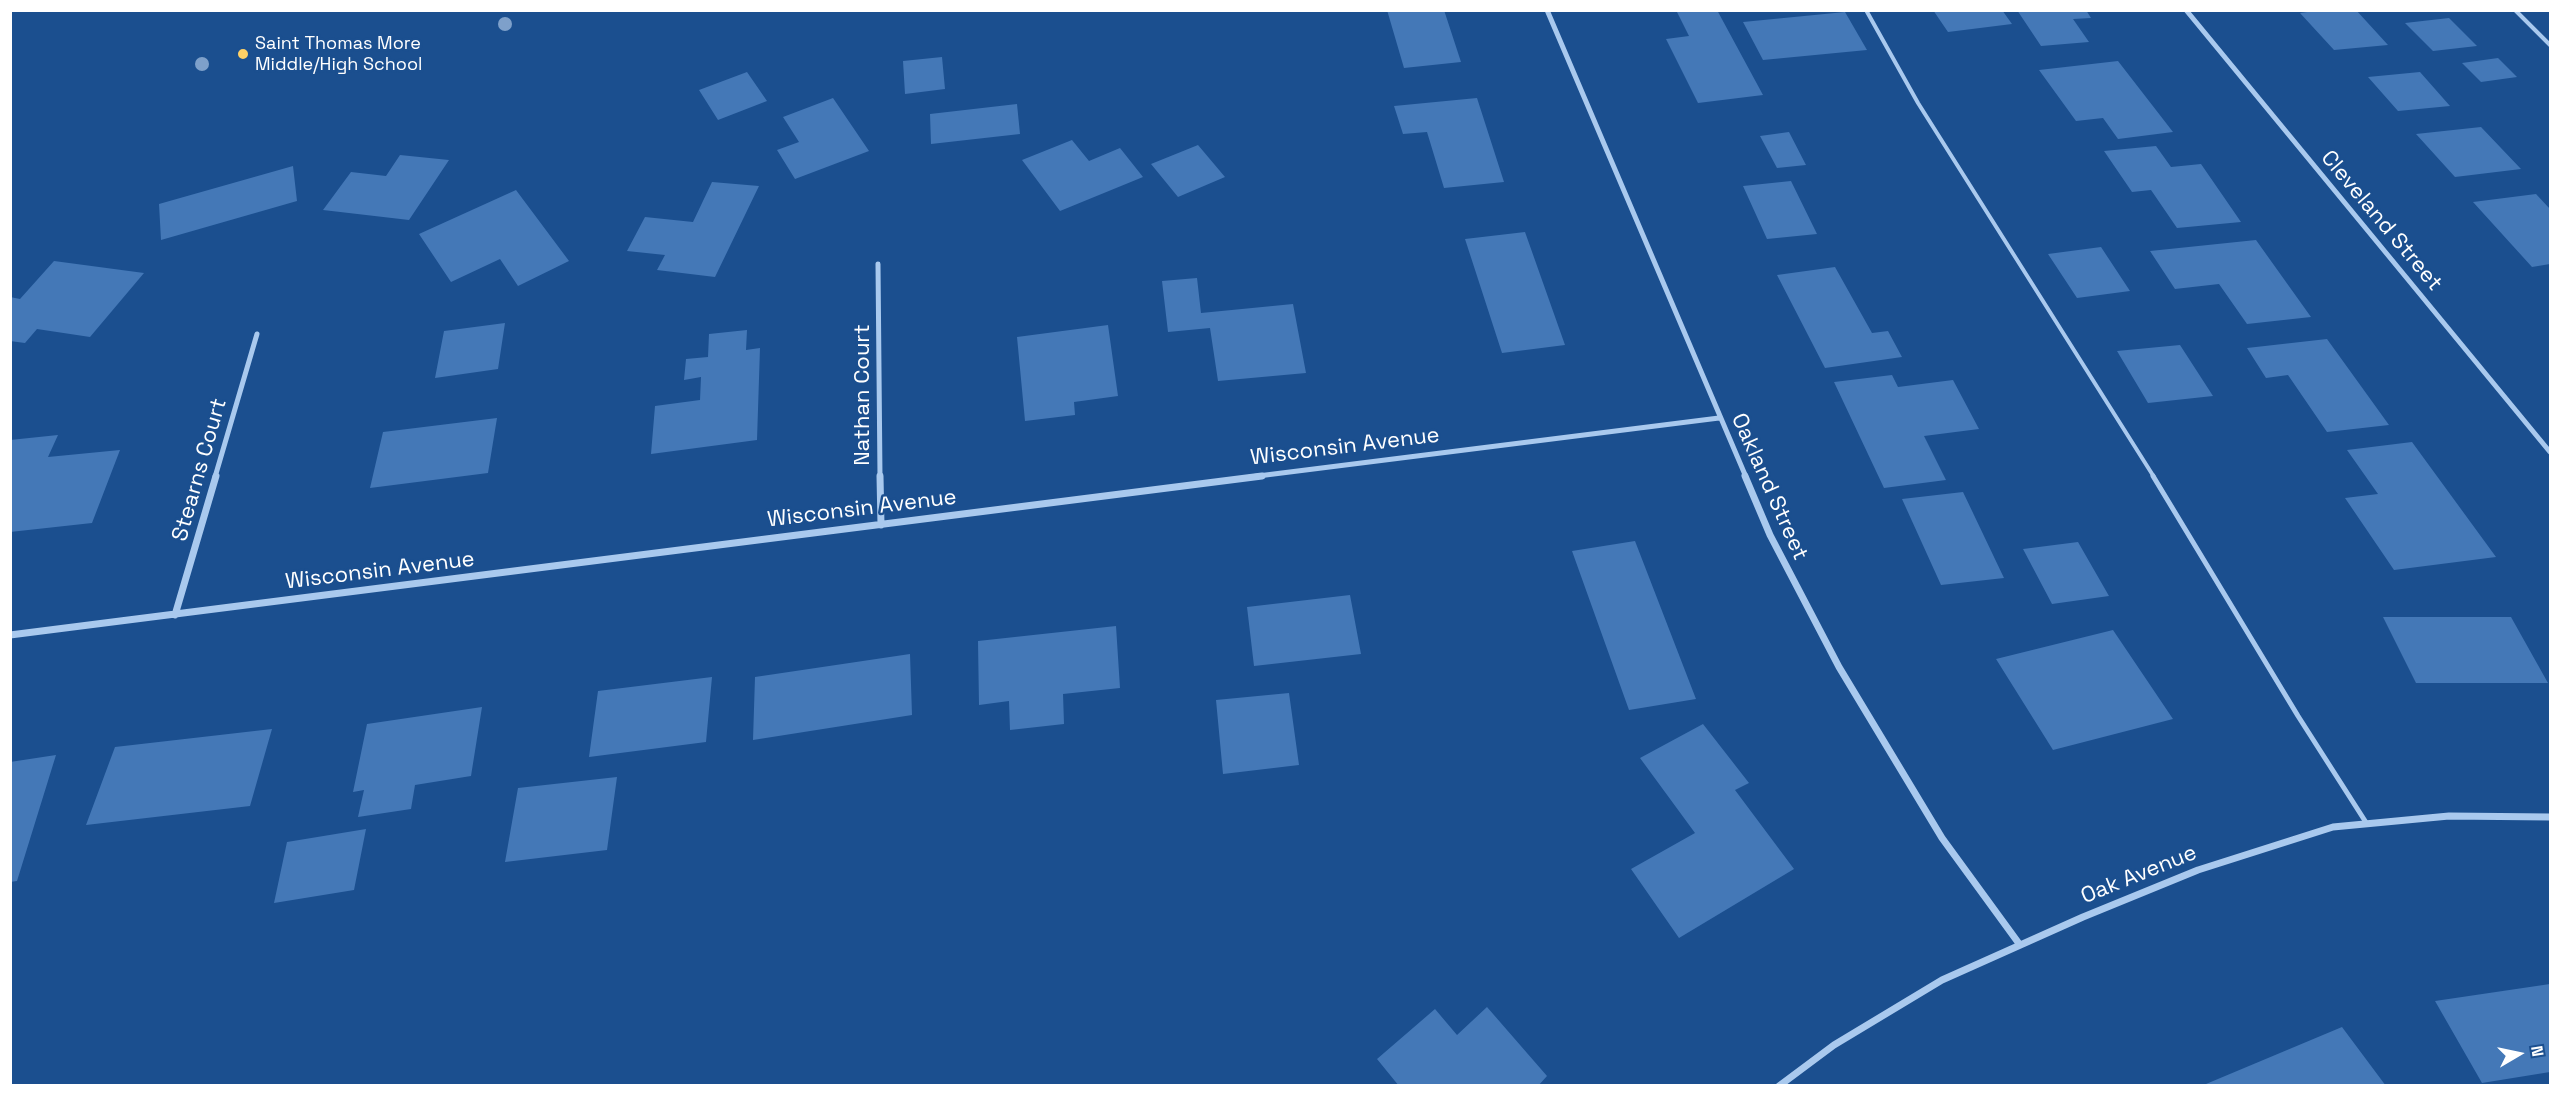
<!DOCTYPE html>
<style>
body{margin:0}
#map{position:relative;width:2561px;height:1096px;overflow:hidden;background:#1b4f8f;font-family:"Space Grotesk",sans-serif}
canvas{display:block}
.frame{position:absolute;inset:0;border:12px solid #fff;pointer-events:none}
.north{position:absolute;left:2489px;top:1024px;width:60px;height:60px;-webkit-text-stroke:4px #1b4f8f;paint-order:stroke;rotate:81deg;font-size:16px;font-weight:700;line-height:24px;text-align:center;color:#fff}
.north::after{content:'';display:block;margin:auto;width:21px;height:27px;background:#fff;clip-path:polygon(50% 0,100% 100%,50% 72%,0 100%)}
</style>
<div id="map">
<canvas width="2561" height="1096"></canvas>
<div class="frame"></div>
<div class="north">N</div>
</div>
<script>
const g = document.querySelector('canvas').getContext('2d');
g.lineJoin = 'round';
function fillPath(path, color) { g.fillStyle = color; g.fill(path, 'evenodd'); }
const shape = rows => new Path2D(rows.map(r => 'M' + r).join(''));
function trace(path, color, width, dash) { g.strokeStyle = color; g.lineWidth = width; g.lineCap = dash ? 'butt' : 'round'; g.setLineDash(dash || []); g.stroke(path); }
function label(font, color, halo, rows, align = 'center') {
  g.font = font + ' "Space Grotesk",sans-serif'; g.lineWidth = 5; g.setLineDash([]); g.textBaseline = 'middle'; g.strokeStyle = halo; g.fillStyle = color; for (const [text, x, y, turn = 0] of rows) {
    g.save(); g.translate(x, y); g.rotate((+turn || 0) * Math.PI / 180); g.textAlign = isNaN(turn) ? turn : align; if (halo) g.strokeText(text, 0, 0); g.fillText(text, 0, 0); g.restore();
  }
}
fillPath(shape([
 [1387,10,1444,10,1461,62,1404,68],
 [1676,10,1717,10,1763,95,1698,103,1666,39,1689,36],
 [1933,10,2002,10,2012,24,1948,32],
 [2017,10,2086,10,2091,18,2073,19,2089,42,2041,46],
 [2322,10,2356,10,2388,45,2334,50,2300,13],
 [1845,12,1867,50,1763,60,1743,22],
 [2449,18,2477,46,2433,51,2405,23],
 [942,57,945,89,905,94,903,61],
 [2498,58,2517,77,2481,82,2462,63],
 [2118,61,2173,132,2118,139,2103,118,2076,121,2039,70],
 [747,72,767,101,718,120,699,90],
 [2420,72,2450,106,2398,111,2368,77],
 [833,98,869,151,795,179,777,150,799,142,783,117],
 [1477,98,1504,182,1444,188,1427,132,1403,134,1394,106],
 [1017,104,1020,134,931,144,930,114],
 [2481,127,2521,169,2455,177,2416,134],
 [1789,132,1806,165,1777,168,1760,136],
 [1072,140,1089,161,1120,148,1143,177,1060,211,1022,160],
 [1198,145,1225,177,1178,197,1151,164],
 [2156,146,2171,167,2201,164,2241,222,2177,228,2151,190,2132,192,2104,151],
 [400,155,449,160,409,220,323,210,351,172,386,176],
 [293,166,297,201,161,240,159,204],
 [1791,181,1817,234,1767,239,1743,186],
 [712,182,759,186,715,277,657,270,665,255,627,251,645,217,693,222],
 [516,190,569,261,518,286,500,259,451,282,419,234],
 [2536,194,2550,209,2550,264,2532,267,2473,202],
 [1525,232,1565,345,1502,353,1465,239],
 [2256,240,2311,317,2247,324,2219,284,2175,289,2150,251],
 [2101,247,2130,291,2077,298,2048,254],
 [54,261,144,273,90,337,37,329,25,343,10,341,10,297,20,299],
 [1835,267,1872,333,1888,331,1902,357,1825,368,1777,275],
 [1197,278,1201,313,1293,304,1306,373,1218,381,1210,328,1168,332,1162,281],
 [505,323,498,369,435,378,444,331],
 [1108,325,1118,396,1074,402,1075,415,1025,421,1017,337],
 [747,330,746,350,760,348,757,440,651,454,655,406,700,400,701,377,684,380,686,359,708,357,709,334],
 [2327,339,2389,425,2327,432,2288,375,2266,378,2247,348],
 [2180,345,2213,396,2148,403,2117,351],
 [1892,375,1898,387,1953,380,1979,429,1924,436,1946,480,1884,488,1834,382],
 [497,418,488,473,370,488,383,432],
 [58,435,48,457,120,450,92,523,10,532,10,440],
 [2412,442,2496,557,2394,570,2345,498,2378,494,2347,450],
 [1963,492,2004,578,1941,585,1902,499],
 [1635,541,1696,699,1629,710,1572,551],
 [2078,542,2109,596,2052,604,2023,549],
 [1350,595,1361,654,1254,666,1247,607],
 [2383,617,2511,617,2548,683,2416,683],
 [1116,626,1120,688,1063,694,1064,724,1010,730,1009,701,979,705,978,641],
 [2113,630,2173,719,2053,750,1996,659],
 [910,654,912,715,753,740,755,677],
 [712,677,706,742,589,757,598,691],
 [1289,693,1299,765,1223,774,1216,700],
 [482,707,471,776,415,785,411,809,358,817,364,790,353,792,367,724],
 [1703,724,1749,783,1735,790,1794,869,1679,938,1631,869,1695,833,1640,758],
 [272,729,250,806,86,825,115,747],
 [56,755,17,881,10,882,10,762],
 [617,777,607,850,505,862,518,788],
 [366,829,354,890,274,903,287,842],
 [2550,984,2550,1072,2482,1083,2435,1001],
 [1487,1007,1547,1076,1538,1086,1399,1086,1377,1059,1435,1009,1457,1035],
 [2342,1027,2386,1086,2208,1086,2206,1084]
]), '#4478b7');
trace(shape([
 [1866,10,1918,103,2154,477],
 [2515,10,2550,45]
]), '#a9c9ee', 4);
trace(shape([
 [2153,476,2298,716,2367,824]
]), '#a9c9ee', 5);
trace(shape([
 [1547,10,1746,477],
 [2186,10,2550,452],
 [878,264,880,477],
 [215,477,257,334],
 [1250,477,1719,418]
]), '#a9c9ee', 5);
trace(shape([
 [880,476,881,525],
 [1745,476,1770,535,1839,667,1942,838,2020,945],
 [175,615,216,476],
 [10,635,1262,476],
 [1779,1086,1834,1045,1942,980,2083,917,2198,870,2333,827,2449,816,2550,817]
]), '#a9c9ee', 7);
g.fillStyle = '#7ea0ca';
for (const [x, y] of [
 [505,24],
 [202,64]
]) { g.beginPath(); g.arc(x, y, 7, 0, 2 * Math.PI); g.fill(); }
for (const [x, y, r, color] of [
 [243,54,6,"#ffd166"]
]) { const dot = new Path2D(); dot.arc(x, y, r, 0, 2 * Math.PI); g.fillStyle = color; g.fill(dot); trace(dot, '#1b4f8f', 2); }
label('18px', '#fff', '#1b4f8f', [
 ["Saint Thomas More",255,44],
 ["Middle/High School",255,65]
], 'left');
label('22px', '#fff', '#1b4f8f', [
 ["Cleveland Street",2381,221,50],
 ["Nathan Court",863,395,-90],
 ["Wisconsin Avenue",1345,447,-7],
 ["Stearns Court",200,470,-74],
 ["Oakland Street",1769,487,66],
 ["Wisconsin Avenue",862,509,-7],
 ["Wisconsin Avenue",380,571,-7],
 ["Oak Avenue",2139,875,-22]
]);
</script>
